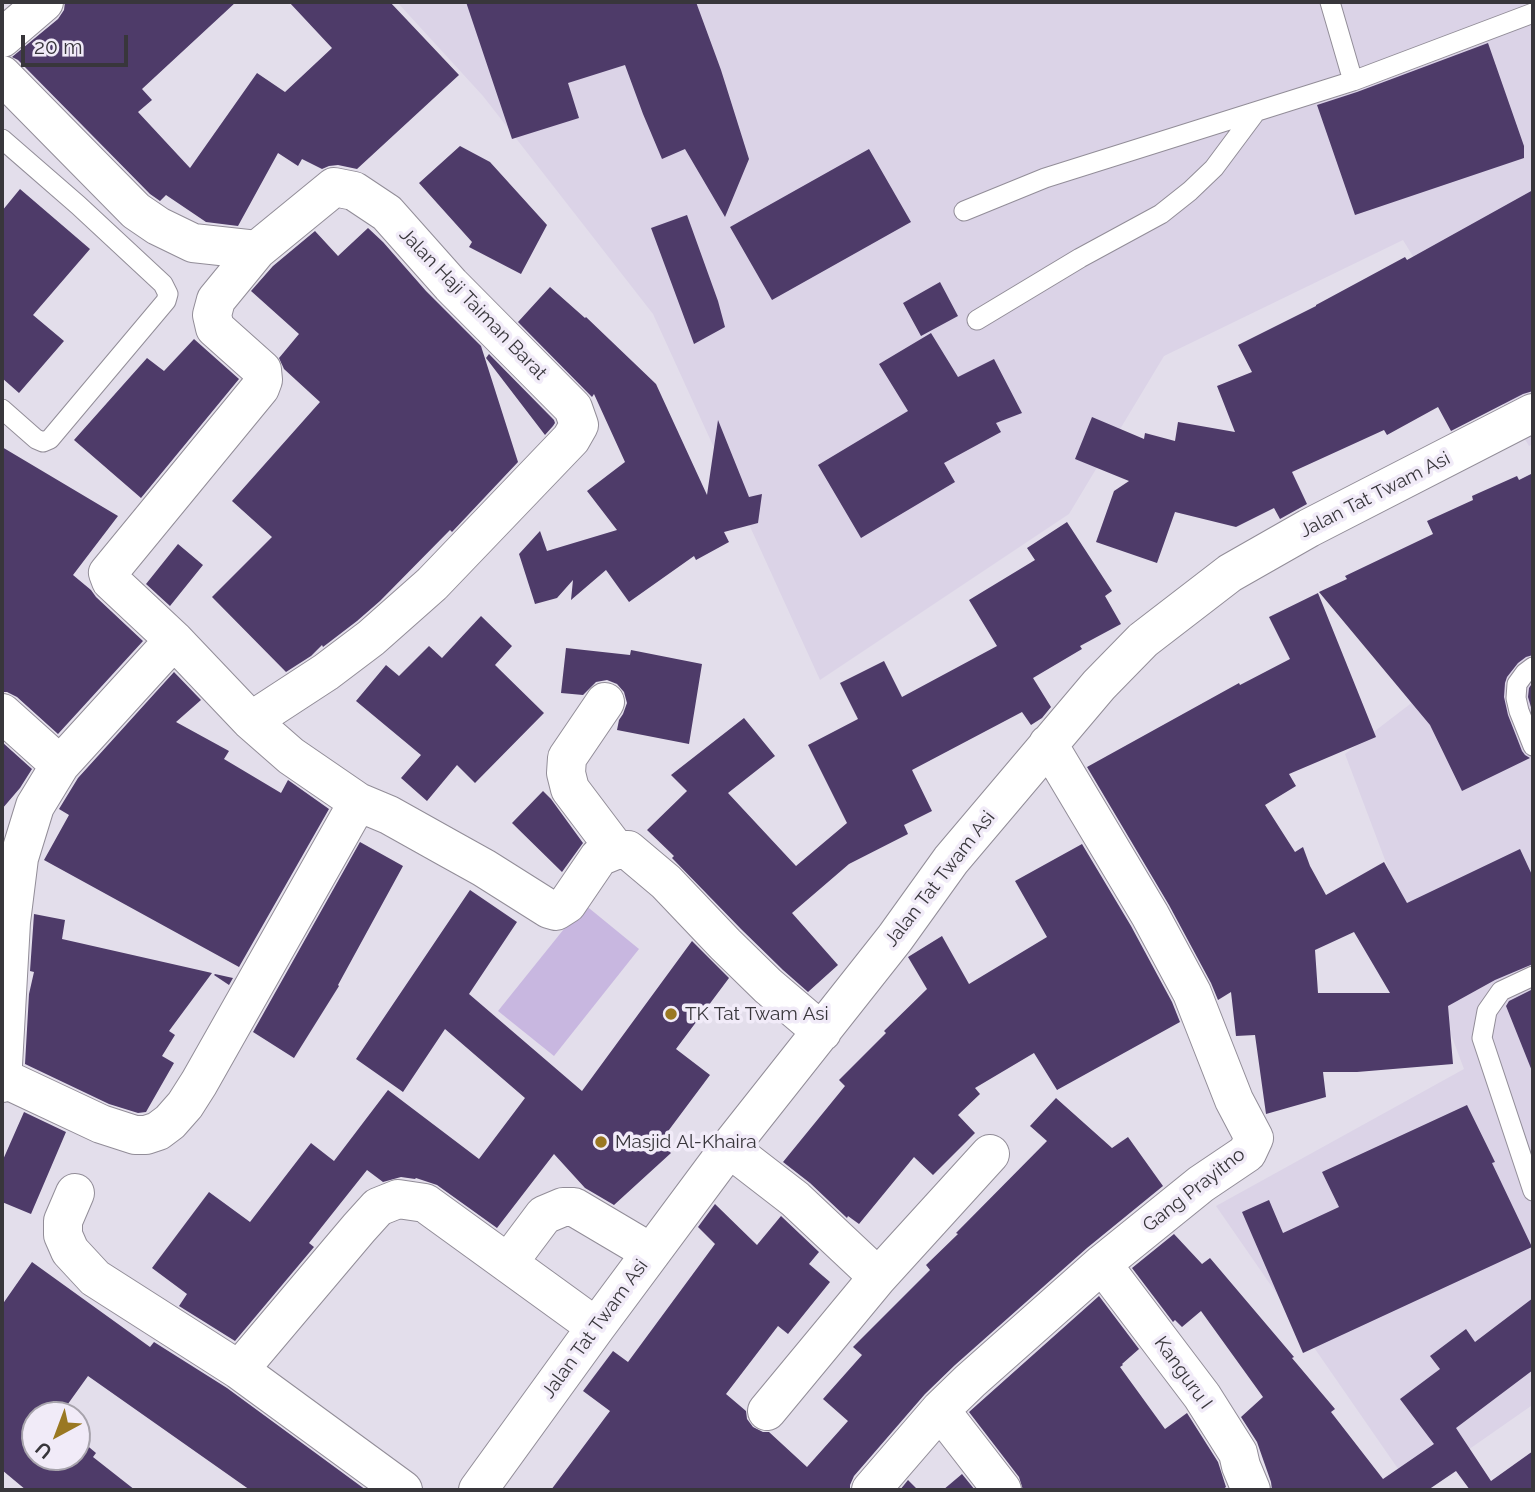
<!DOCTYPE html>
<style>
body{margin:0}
#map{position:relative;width:1535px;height:1492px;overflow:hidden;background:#e3deeb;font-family:Raleway,sans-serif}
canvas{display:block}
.frame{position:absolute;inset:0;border:4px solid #38363b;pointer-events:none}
.north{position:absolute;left:21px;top:1401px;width:70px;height:70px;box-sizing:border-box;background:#f1ebf8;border:2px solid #a7a3ac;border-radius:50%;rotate:221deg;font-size:19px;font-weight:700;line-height:28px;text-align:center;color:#38363b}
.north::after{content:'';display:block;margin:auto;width:24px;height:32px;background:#9a7822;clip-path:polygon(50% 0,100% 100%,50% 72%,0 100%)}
.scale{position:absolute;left:21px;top:35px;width:107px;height:32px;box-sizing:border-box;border:4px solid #38363b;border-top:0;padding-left:9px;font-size:21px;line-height:24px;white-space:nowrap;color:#38363b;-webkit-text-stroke:5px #f1ebf8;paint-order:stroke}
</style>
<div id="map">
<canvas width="1535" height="1492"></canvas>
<div class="frame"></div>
<div class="north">U</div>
<div class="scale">20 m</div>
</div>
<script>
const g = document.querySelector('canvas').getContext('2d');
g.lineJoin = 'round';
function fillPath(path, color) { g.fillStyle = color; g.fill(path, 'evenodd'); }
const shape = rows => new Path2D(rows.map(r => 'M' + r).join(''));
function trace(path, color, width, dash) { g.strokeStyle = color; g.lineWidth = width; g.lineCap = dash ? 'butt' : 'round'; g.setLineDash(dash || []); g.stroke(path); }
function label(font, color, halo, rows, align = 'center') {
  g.font = font + ' Raleway,sans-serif'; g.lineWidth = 7; g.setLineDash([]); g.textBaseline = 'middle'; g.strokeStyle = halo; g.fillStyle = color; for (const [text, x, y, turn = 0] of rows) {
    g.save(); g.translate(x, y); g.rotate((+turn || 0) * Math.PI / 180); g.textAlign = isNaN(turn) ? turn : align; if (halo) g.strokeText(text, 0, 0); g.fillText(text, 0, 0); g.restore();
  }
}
fillPath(shape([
 [397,2,1533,2,1533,444,1529,446,1403,240,1164,356,1069,514,820,680,653,314,483,96],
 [1533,645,1533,1408,1531,1406,1412,1489,1216,1206,1464,1069,1345,754,1444,678]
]), '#dbd3e7');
fillPath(shape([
 [584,904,639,949,554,1056,498,1011]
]), '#c8b7e0');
fillPath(shape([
 [65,2,236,2,142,89,152,100,138,112,190,168,257,73,285,92,332,48,289,2,390,2,459,75,357,169,338,165,329,166,322,169,302,159,298,166,278,153,238,226,206,222,166,195,160,201,150,194,18,60,12,57,58,19,64,10],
 [466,2,696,2,721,70,749,159,725,217,685,149,662,159,643,114,625,65,568,83,579,118,512,139],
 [1488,43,1524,146,1524,158,1355,215,1317,105,1357,92],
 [460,146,490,162,547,225,521,274,469,247,472,242,419,183],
 [869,149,911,222,772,300,730,227],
 [20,189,90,249,33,315,64,341,19,393,2,378,2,211],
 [1533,190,1533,391,1523,394,1451,431,1438,407,1387,435,1384,430,1292,472,1307,504,1280,519,1274,508,1236,527,1175,512,1157,563,1096,542,1114,491,1129,481,1075,459,1092,417,1144,439,1145,433,1175,441,1178,422,1235,432,1217,386,1252,372,1238,345,1316,306,1316,305,1405,257,1407,260],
 [687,215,718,301,725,327,694,344,651,228],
 [368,228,383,242,426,291,481,346,518,462,452,532,450,530,380,601,357,621,323,647,322,645,311,656,286,672,212,597,272,537,232,501,320,402,284,369,279,358,299,334,251,291,273,266,315,231,338,256],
 [940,282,958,316,921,336,903,303],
 [550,287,585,318,586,317,656,384,707,495,718,420,749,497,762,494,758,523,724,532,729,542,696,560,694,556,629,602,606,570,571,600,573,580,557,598,535,604,519,554,540,531,547,551,617,530,587,491,625,462,594,394,592,397,518,322],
 [931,333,958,377,994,359,1022,413,996,423,1001,432,944,463,955,482,861,538,818,465,908,411,879,364],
 [194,339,239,379,141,498,74,440,147,358,164,371],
 [489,354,554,420,555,423,553,426,545,435,486,358],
 [2,447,118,516,73,575,91,590,96,597,143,641,58,734,17,697,7,692,2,692],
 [1533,473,1533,655,1526,657,1518,663,1507,677,1505,683,1504,697,1508,715,1522,751,1525,755,1530,758,1462,791,1430,725,1319,592,1347,579,1345,576,1433,534,1427,521,1473,500,1472,496,1517,476,1519,480],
 [1067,522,1112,591,1105,596,1121,624,1080,646,1082,649,1033,678,1051,707,1042,718,1031,725,1022,712,912,770,932,811,904,825,908,834,849,864,792,913,838,965,808,992,783,970,741,929,672,858,674,856,647,830,687,791,671,775,744,718,775,756,728,793,796,866,847,823,808,745,858,719,840,683,884,661,902,697,997,646,969,600,1035,560,1027,548],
 [178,544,203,565,170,606,146,584],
 [1318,593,1376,737,1289,774,1296,786,1265,805,1295,852,1303,847,1310,866,1326,895,1384,862,1407,903,1520,849,1533,877,1533,964,1495,980,1448,1006,1453,1064,1357,1072,1323,1072,1326,1097,1266,1114,1255,1035,1236,1036,1231,992,1218,1000,1211,983,1169,905,1087,767,1239,683,1240,685,1290,659,1269,617],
 [1354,932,1390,993,1318,993,1315,950],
 [481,616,512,646,495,665,544,713,475,783,457,765,427,801,401,778,421,755,356,701,386,665,399,676,429,646,442,658],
 [566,648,630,655,631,650,702,664,689,744,617,730,619,720,623,714,627,703,624,692,617,684,607,680,596,682,583,695,561,693],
 [174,672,201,700,176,722,229,751,224,759,281,793,288,780,329,809,239,967,44,860,69,815,59,809,78,778],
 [1533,682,1533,714,1528,697,1529,688],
 [2,742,32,769,20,788,2,809],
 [543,791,551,799,583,843,562,872,512,823],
 [360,842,403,866,338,985,339,986,294,1058,253,1032],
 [1082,844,1131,926,1172,1002,1180,1022,1057,1090,1034,1053,975,1088,980,1094,958,1115,975,1133,933,1175,914,1157,859,1224,848,1216,847,1218,810,1183,783,1162,845,1086,839,1080,886,1033,884,1031,927,989,908,957,942,936,969,984,1047,937,1015,881],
 [470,890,517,922,469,994,582,1091,692,941,729,978,676,1049,710,1075,660,1142,671,1153,614,1205,585,1188,554,1154,497,1228,437,1185,416,1178,415,1179,401,1177,383,1182,367,1170,309,1243,314,1247,235,1341,179,1306,187,1294,152,1268,209,1192,250,1222,311,1143,334,1161,388,1090,479,1159,525,1098,445,1029,403,1092,356,1059],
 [34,914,65,920,62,939,212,973,169,1031,175,1035,162,1056,174,1063,146,1112,138,1113,109,1104,25,1064,29,994,34,972,30,971],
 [215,974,233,978,229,985,214,975],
 [1533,989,1533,1071,1532,1071,1506,1006,1509,1001],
 [1056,1098,1112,1148,1128,1137,1163,1186,1087,1248,955,1365,925,1394,854,1476,850,1485,850,1490,551,1490,610,1411,583,1391,613,1351,628,1362,715,1244,698,1227,715,1204,757,1245,781,1216,819,1252,809,1264,830,1282,788,1334,778,1326,726,1394,746,1411,747,1419,753,1427,763,1432,769,1432,807,1467,848,1421,823,1399,862,1355,853,1347,930,1270,926,1265,958,1234,956,1233,1047,1141,1030,1126],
 [1467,1105,1495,1162,1492,1163,1532,1247,1303,1353,1242,1212,1269,1200,1283,1233,1339,1207,1322,1172],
 [24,1112,66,1132,31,1214,2,1202,2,1162],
 [1174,1234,1202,1264,1210,1258,1294,1357,1292,1358,1335,1409,1331,1412,1383,1479,1434,1444,1400,1399,1440,1369,1430,1356,1466,1329,1475,1342,1533,1298,1533,1370,1456,1428,1491,1481,1533,1451,1533,1490,1470,1490,1456,1471,1428,1490,1272,1490,1271,1482,1257,1442,1241,1417,1263,1397,1201,1311,1182,1327,1175,1320,1173,1322,1132,1268],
 [32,1262,150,1347,154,1342,227,1388,366,1490,250,1490,88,1376,60,1415,35,1415,35,1457,77,1457,77,1437,96,1453,93,1457,135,1490,26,1490,2,1470,2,1305],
 [1099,1296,1139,1349,1122,1364,1123,1365,1120,1367,1165,1429,1187,1413,1218,1462,1226,1487,1222,1490,1023,1490,1019,1477,969,1412],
 [962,1474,975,1490,943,1490],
 [908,1480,918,1490,900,1490]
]), '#4e3b69');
const service = shape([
 [1330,2,1353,81],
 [2,139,78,205,163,284,168,294,166,301,50,439,43,442,36,439,2,409],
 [964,211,1045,178,1353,81,1533,13],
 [977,320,1080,258,1161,214,1190,191,1214,168,1255,113],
 [1533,667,1525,673,1517,684,1516,698,1519,711,1533,746],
 [1533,976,1501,991,1487,1011,1482,1038,1533,1191]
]);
const minor = shape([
 [2,38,44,2],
 [2,75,136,211,158,226,193,243,257,250,334,187,354,191,387,213,451,285,573,408,579,425,571,439,432,584,371,638,326,672,251,721],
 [174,640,111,581,108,573,260,388,263,380,262,370,215,328,212,315,216,300,257,250],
 [605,702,567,758,566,773,570,789,616,850],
 [2,713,60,765],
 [3,1078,101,1124,135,1135,146,1135,158,1131,170,1122,185,1105,199,1083,358,802],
 [2,1083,11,922,19,858,35,806,60,765,174,640,251,721,291,756,358,802,389,815,448,848,484,868,549,909,556,911,567,904,599,857,616,850,628,850,666,882,725,944,768,986,822,1032],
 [729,1148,795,1199,878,1277,767,1411],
 [75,1193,63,1221,63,1235,70,1251,95,1278,239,1370,403,1490],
 [508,1263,544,1215,563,1207,574,1207,650,1252],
 [1102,1264,1202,1396,1238,1453,1241,1466,1251,1490],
 [878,1277,990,1154],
 [239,1370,359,1228,378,1207,398,1199,425,1203,596,1327],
 [940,1410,1002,1490],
 [478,1490,596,1327,729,1148,895,938,951,860,1099,685,1143,640,1230,573,1309,528,1533,413],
 [871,1490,940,1410,970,1381,1102,1264,1201,1184,1247,1153,1254,1138,1234,1100,1192,993,1150,915,1048,744]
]);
trace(service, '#928d98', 21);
trace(minor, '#928d98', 40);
trace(service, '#fff', 19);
trace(minor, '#fff', 38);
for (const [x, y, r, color] of [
 [671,1014,7,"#9a7822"],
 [601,1142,7,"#9a7822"]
]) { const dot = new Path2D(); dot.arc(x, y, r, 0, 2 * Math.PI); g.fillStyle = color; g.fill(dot); trace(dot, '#f1ebf8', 2.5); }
label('19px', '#38363b', '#f1ebf8', [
 ["Jalan Haji Taiman Barat",473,304,46],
 ["Jalan Tat Twam Asi",1375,495,-27],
 ["Jalan Tat Twam Asi",940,879,-52],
 ["Gang Prayitno",1194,1190,-38],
 ["Jalan Tat Twam Asi",595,1329,-54],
 ["Kanguru I",1183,1373,54]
]);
label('19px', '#38363b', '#f1ebf8', [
 ["TK Tat Twam Asi",685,1014],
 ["Masjid Al-Khaira",615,1142]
], 'left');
</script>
